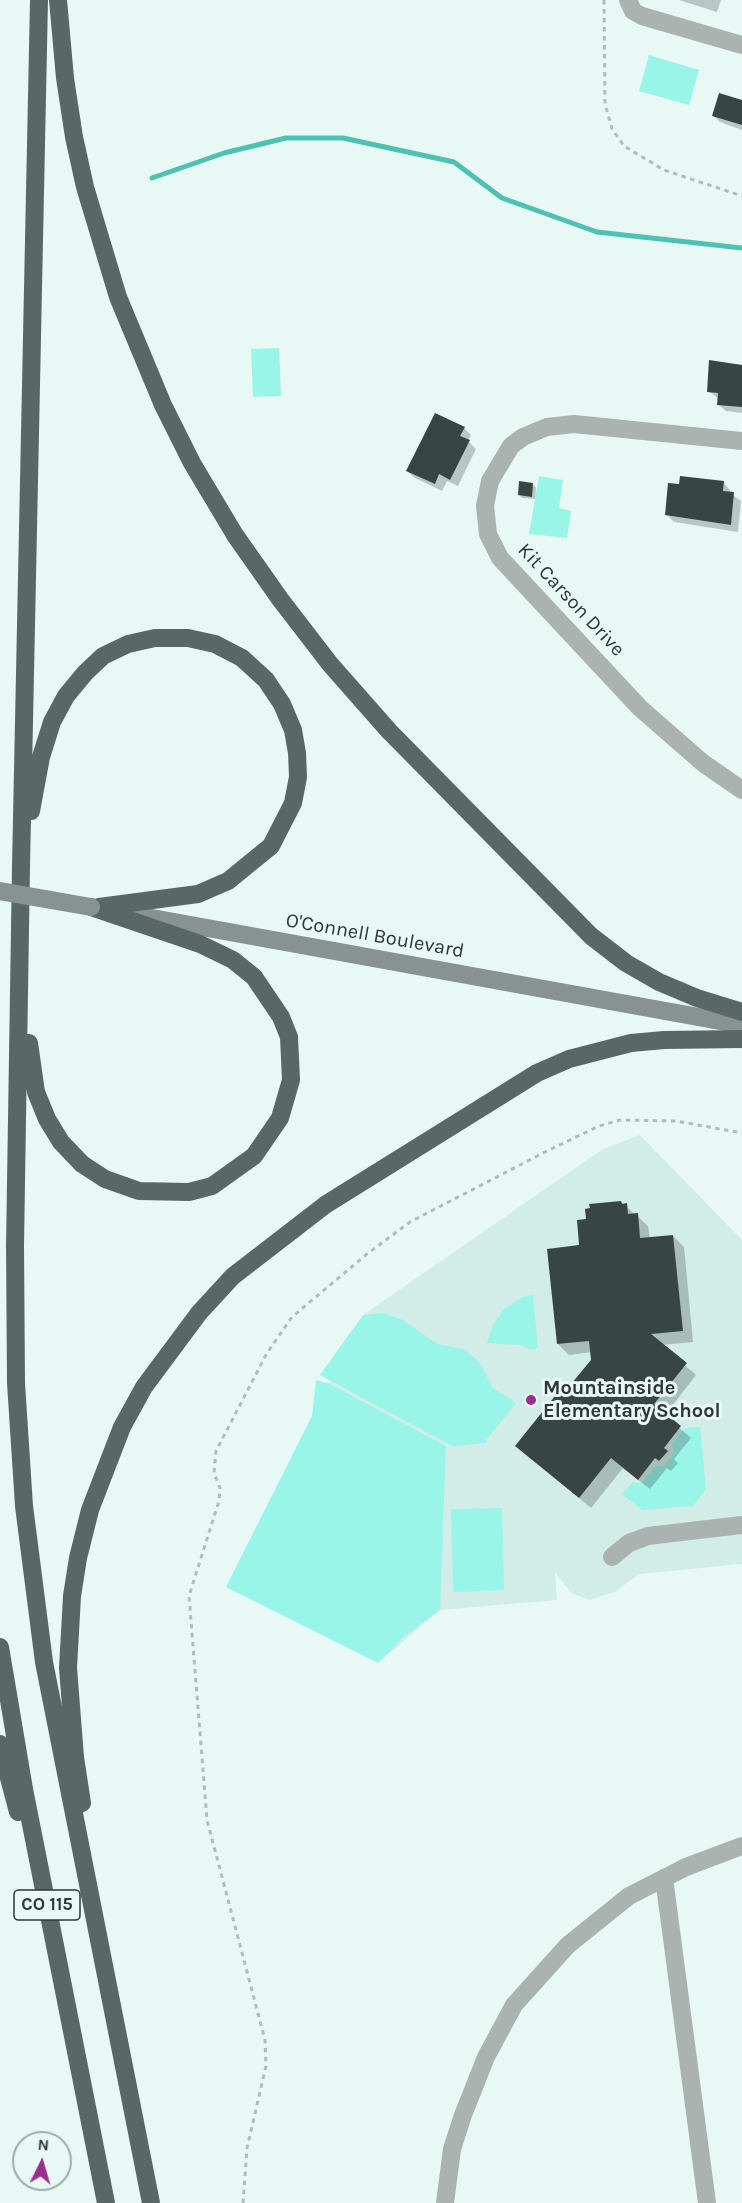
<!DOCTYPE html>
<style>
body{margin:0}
#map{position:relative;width:742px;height:2203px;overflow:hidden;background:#e8f9f5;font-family:Karla,sans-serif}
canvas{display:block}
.north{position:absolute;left:12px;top:2131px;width:60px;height:60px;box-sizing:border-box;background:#e8f9f5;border:2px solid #9eaba8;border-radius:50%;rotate:5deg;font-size:16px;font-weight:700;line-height:24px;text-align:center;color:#303635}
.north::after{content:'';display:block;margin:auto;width:21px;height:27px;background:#9c2e8e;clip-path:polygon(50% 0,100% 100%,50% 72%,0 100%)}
</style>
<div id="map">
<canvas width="742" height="2203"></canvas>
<div class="north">N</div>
</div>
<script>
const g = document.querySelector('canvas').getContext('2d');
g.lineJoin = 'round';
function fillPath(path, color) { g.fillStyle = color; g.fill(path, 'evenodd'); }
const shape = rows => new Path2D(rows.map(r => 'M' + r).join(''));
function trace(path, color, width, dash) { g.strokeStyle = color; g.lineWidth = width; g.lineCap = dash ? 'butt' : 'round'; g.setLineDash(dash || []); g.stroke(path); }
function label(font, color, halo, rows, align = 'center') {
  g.font = font + ' Karla,sans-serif'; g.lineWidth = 6; g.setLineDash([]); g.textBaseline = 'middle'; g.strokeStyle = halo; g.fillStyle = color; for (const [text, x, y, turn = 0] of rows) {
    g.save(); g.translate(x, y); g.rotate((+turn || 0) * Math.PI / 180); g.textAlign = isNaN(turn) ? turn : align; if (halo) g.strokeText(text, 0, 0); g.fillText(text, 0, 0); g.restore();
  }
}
fillPath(shape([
 [640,1135,742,1240,742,1564,639,1574,615,1592,589,1600,571,1593,555,1572,557,1600,440,1610,378,1663,226,1587,363,1315,603,1149]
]), '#d2ece8');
fillPath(shape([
 [649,55,699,70,689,105,639,91],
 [279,348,281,396,253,397,251,349],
 [539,476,563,480,559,508,571,511,567,538,529,534],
 [533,1295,538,1347,533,1350,519,1345,487,1343,493,1325,505,1308,523,1297],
 [383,1313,403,1320,437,1344,464,1349,480,1363,493,1388,516,1403,487,1439,487,1443,452,1446,320,1375,363,1315],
 [316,1380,328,1383,446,1446,440,1610,403,1637,378,1663,226,1587,312,1416],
 [700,1427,706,1489,693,1506,642,1510,622,1494,633,1482,641,1484,655,1466,664,1466,674,1453,672,1444,685,1428],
 [502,1508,504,1590,453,1592,451,1509]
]), '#99f5e7');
fillPath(shape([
 [679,0,721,0,717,12],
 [742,101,742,130,720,122,713,115],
 [742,366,742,413,726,411,718,404,719,399,708,391],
 [464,428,471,435,468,441,476,449,458,486,447,481,442,491,415,478,407,471],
 [723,482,730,490,730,493,741,501,738,532,674,522,667,515],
 [533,484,536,488,535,499,522,498,519,495],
 [621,1202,648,1226,650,1239,673,1236,684,1247,693,1342,661,1345,696,1375,665,1415,691,1438,674,1459,678,1463,671,1471,667,1468,650,1489,623,1468,591,1508,517,1446,592,1360,592,1352,569,1355,558,1344,588,1220]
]), '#0003');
trace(shape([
 [152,178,224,153,286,138,343,138,454,162,502,198,597,232,742,248]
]), '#4dc1b2', 5);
fillPath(shape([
 [719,93,742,100,742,125,712,116],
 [709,360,742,365,742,407,717,405,718,393,707,392],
 [435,413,465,427,460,436,470,440,450,480,439,474,435,484,406,471],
 [680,476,724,481,723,491,734,492,731,525,665,515,668,483,679,484],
 [519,481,533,483,532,497,518,495],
 [621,1201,622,1204,627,1203,628,1214,638,1213,640,1238,673,1235,683,1331,651,1334,687,1363,654,1404,681,1426,664,1448,668,1451,659,1461,655,1458,638,1480,611,1458,579,1498,515,1446,563,1386,567,1389,591,1360,589,1341,557,1344,547,1249,579,1245,577,1220,586,1219,585,1209,590,1208,589,1204]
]), '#384643');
trace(shape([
 [604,0,605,104,612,129,624,146,664,170,742,196],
 [243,2203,247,2148,266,2066,265,2040,207,1820,189,1596,219,1501,220,1488,214,1473,216,1451,267,1353,292,1317,367,1254,410,1222,545,1152,599,1126,620,1120,676,1121,742,1133]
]), '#b0bebb', 3, [4.5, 4.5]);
trace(shape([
 [628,0,633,11,642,16,742,45],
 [742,441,574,424,547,427,523,437,511,446,490,481,485,506,488,534,500,558,640,708,703,763,742,790],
 [612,1557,629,1543,648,1536,742,1525],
 [664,1878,707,2203],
 [445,2203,452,2149,463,2115,486,2057,514,2005,568,1945,629,1896,686,1867,742,1846]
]), '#abb3b1', 18);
trace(shape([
 [130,914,742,1025]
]), '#889391', 18);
trace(shape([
 [39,0,21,866,15,1246,16,1383,24,1506,44,1662,151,2203],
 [58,0,65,78,74,137,85,187,118,297,163,405,192,463,235,535,280,599,330,664,389,731,591,936,626,963,659,982,697,998,742,1012],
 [31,811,41,757,52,722,66,696,85,673,103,656,128,644,155,638,188,638,215,644,242,658,266,680,282,704,293,730,297,753,298,777,293,803,271,846,228,881,198,894,99,907],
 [29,1043,36,1092,47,1119,61,1142,82,1164,105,1179,139,1191,189,1192,212,1186,254,1156,280,1118,291,1080,289,1037,281,1017,254,977,233,960,200,944,91,907],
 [0,1647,24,1789,106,2203],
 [0,1744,18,1812],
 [82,1803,75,1757,68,1668,72,1596,78,1558,90,1510,122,1427,144,1387,199,1313,233,1276,325,1205,537,1073,569,1059,631,1043,664,1040,742,1039]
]), '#596865', 18);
trace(shape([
 [0,891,91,907]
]), '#889391', 18);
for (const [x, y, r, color] of [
 [531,1400,6,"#9c2e8e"]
]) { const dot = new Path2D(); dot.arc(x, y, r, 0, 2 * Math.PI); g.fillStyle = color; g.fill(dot); trace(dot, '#e8f9f5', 2); }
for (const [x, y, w] of [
 [47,1905,66]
]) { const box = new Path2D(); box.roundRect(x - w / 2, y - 15, w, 30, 4.5); g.fillStyle = '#e8f9f5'; g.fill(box); trace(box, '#303635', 1.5); }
label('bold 18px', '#303635', null, [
 ["CO 115",47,1905]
]);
label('20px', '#303635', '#e8f9f5', [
 ["Kit Carson Drive",571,600,47],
 ["O'Connell Boulevard",375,936,10]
]);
label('bold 20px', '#303635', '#e8f9f5', [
 ["Mountainside",543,1388],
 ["Elementary School",543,1411]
], 'left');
</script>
